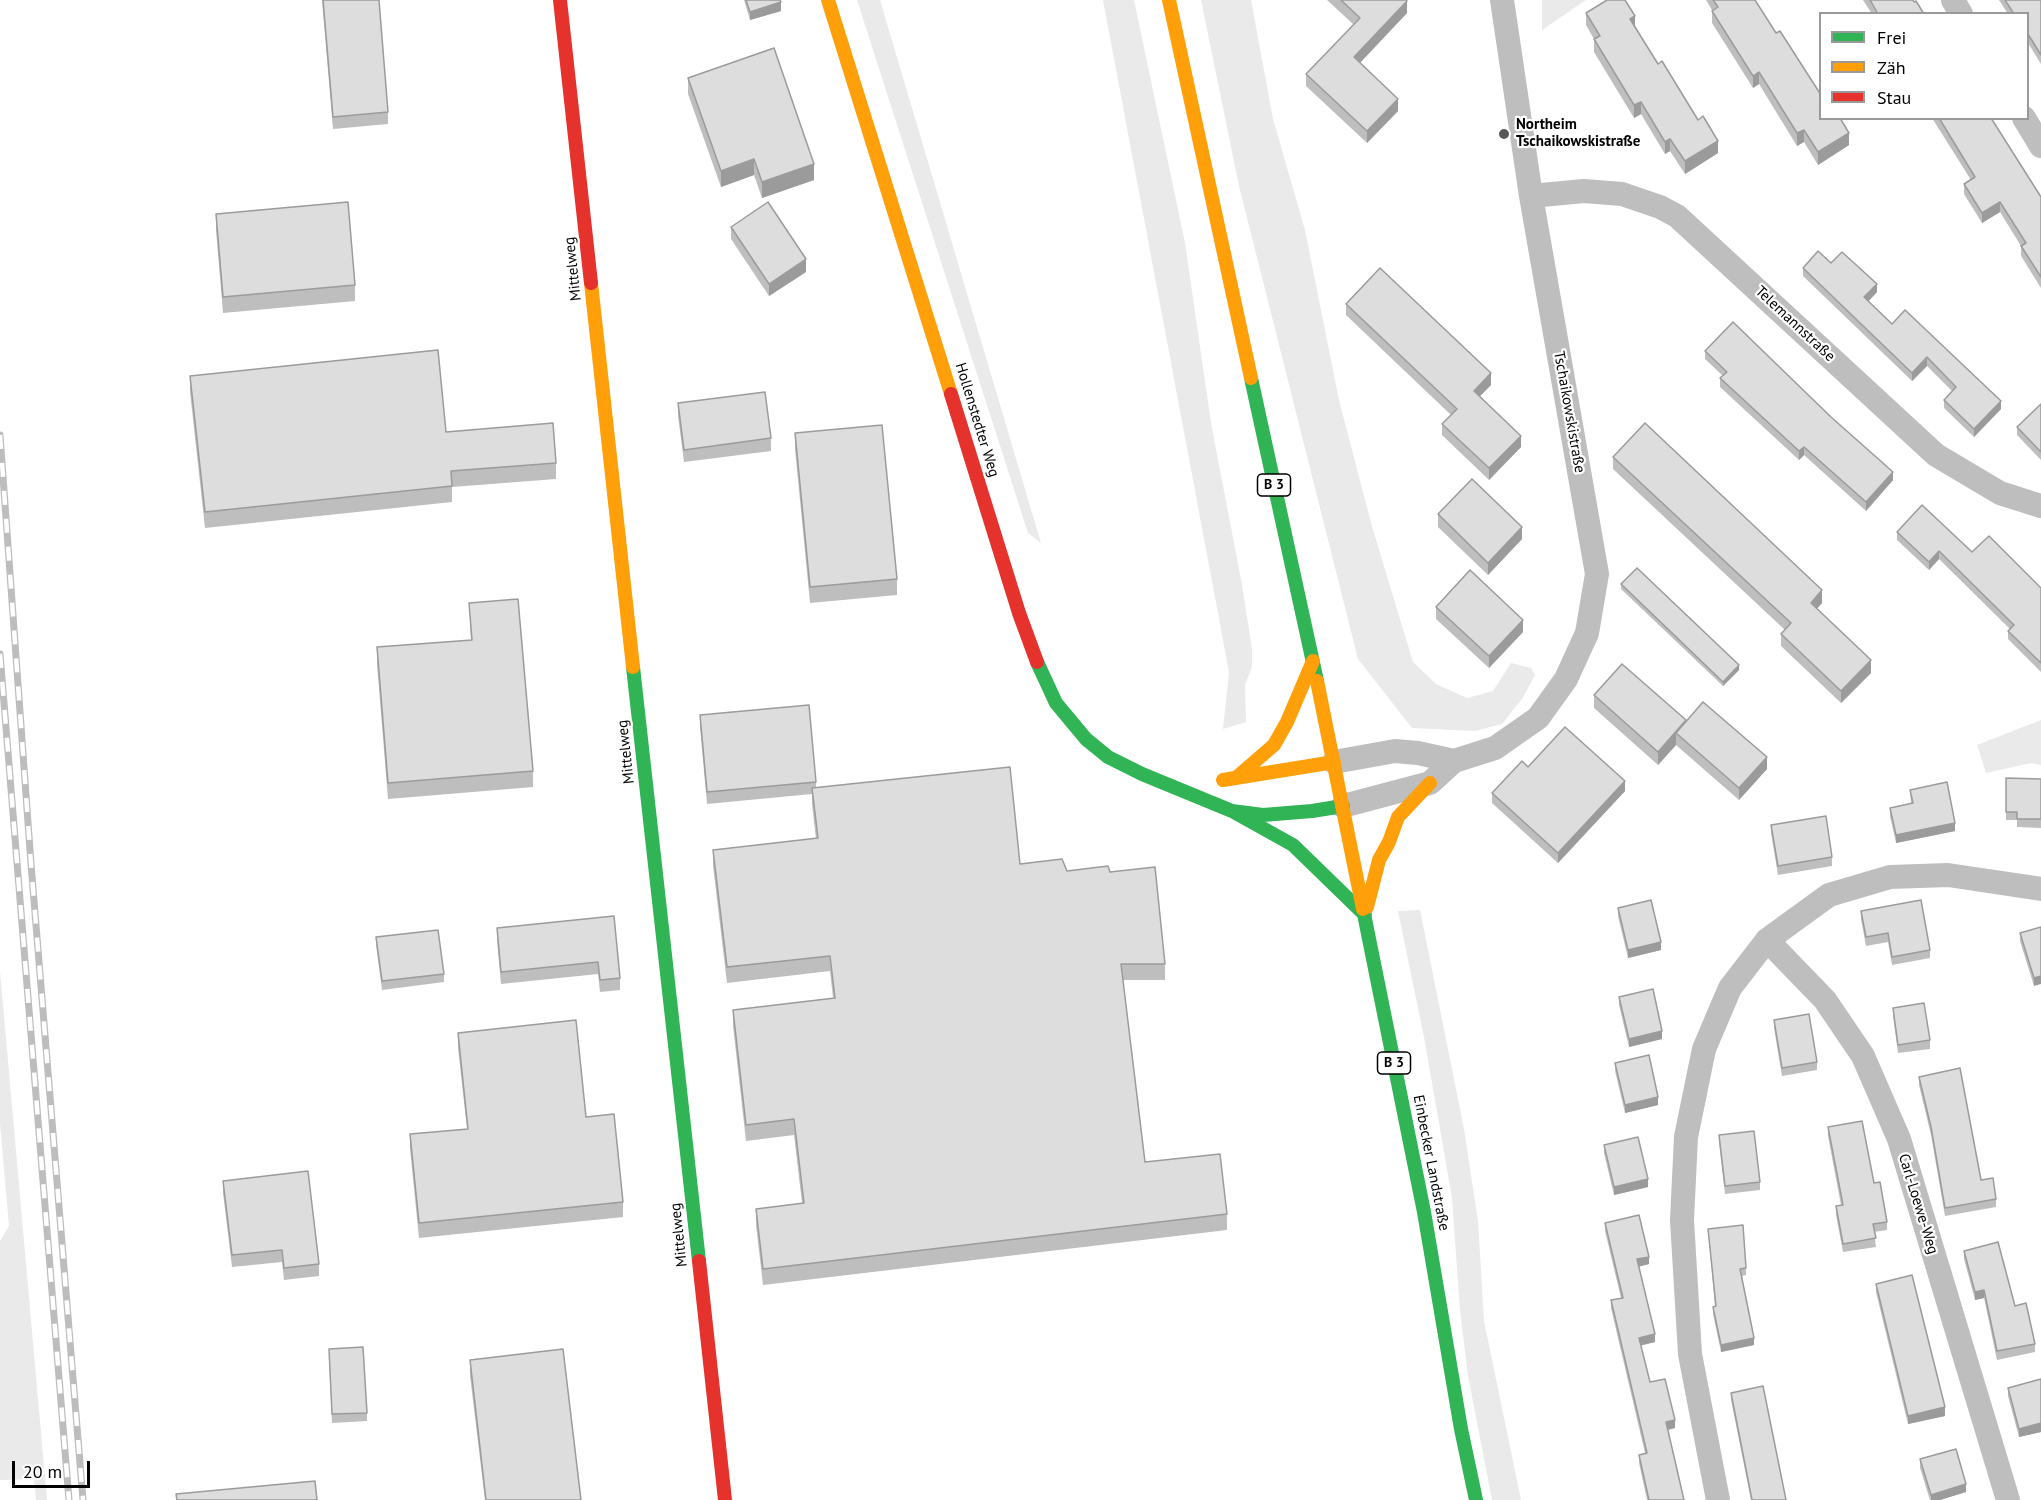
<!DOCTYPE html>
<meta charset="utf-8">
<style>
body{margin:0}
#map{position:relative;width:2041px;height:1500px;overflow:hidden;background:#fff;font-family:"PT Sans",sans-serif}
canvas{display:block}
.legend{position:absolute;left:1819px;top:12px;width:210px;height:108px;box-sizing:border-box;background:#fff;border:2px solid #999;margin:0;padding:8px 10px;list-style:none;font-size:18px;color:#000}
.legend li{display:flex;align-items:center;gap:12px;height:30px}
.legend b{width:30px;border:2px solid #999}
.scale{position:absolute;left:12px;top:1461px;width:78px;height:27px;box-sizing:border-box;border:3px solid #000;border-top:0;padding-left:8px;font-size:18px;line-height:21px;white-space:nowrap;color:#000;-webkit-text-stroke:4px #fff;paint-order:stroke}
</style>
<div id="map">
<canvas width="2041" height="1500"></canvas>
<ul class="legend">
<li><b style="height:8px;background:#30b455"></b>Frei</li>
<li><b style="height:8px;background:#ff9f0a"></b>Zäh</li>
<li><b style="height:8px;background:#e5322d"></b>Stau</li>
</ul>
<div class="scale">20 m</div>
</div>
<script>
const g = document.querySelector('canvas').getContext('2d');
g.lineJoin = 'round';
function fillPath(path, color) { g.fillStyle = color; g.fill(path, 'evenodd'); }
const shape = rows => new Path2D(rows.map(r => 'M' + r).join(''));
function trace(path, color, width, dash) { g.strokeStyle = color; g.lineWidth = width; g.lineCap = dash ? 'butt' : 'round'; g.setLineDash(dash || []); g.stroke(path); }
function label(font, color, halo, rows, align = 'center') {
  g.font = font + ' "PT Sans",sans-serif'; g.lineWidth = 4.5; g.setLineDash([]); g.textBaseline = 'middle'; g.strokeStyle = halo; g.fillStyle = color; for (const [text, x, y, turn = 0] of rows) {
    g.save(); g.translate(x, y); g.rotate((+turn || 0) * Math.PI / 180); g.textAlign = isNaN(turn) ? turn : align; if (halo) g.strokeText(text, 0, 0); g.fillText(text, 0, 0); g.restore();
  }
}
fillPath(shape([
 [857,0,880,0,1041,543,1028,533],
 [1103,0,1134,0,1185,243,1211,423,1242,585,1252,649,1252,667,1245,685,1246,722,1223,729,1229,672],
 [1201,0,1251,0,1273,119,1305,230,1339,400,1371,523,1413,662,1436,684,1467,698,1493,691,1511,663,1531,668,1535,675,1522,699,1502,724,1475,731,1412,728,1358,659,1239,186],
 [1542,0,1586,0,1542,30],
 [2041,720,2041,765,2031,763,1986,773,1977,745],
 [1420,910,1464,1129,1478,1221,1484,1321,1521,1500,1492,1500,1468,1376,1460,1310,1452,1198,1424,1037,1398,911],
 [0,971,47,1500,36,1500,34,1479,0,1480,0,1241,9,1226,0,1123]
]), '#eaeaea');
trace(shape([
 [1953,0,1961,14],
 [2024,118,2041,146],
 [1531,196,1584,191,1622,194,1660,207,1677,216,1936,455,2000,493,2041,506],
 [1334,762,1395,751,1418,753,1454,761],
 [1343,806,1430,783,1454,761,1495,748,1538,718,1566,679,1587,633,1597,574,1531,196,1502,0],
 [1767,940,1825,1000,1863,1056,1899,1139,2008,1500],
 [1718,1500,1690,1354,1682,1220,1686,1137,1704,1049,1730,988,1767,940,1829,895,1890,877,1948,875,2041,889]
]), '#bebebe', 24);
trace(shape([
 [1251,378,1317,681],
 [1037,662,1056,703,1086,739,1108,757,1142,774,1232,811,1263,815,1312,811,1343,806],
 [633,667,699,1261],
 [1232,811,1293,845,1365,915],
 [1363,909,1424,1212,1461,1429,1476,1500]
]), '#30b455', 14);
trace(shape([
 [828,0,951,394],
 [1169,0,1251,378],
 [591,283,633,667],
 [1317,681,1363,909],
 [1237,777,1274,745,1287,722,1313,661],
 [1223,780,1334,762],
 [1367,907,1379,860,1389,842,1398,817,1430,783]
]), '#ff9f0a', 14);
trace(shape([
 [560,0,591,283],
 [951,394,1019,613,1037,662],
 [699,1261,725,1500]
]), '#e5322d', 14);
const rail = shape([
 [0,435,31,864,83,1500],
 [0,654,69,1500]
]);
trace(rail, '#bdbdbd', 7);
trace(rail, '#fff', 4.5, [14]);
fillPath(shape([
 [322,0,379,0,388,112,388,124,333,129],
 [744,0,780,0,781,11,750,20],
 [1327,0,1406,0,1407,13,1360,63,1398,111,1367,143,1306,86,1306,74,1354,25],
 [1706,0,1755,0,1849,145,1818,165,1804,142,1797,146,1759,84,1753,88,1712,23,1712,10],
 [1863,0,1913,0,1924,14,1872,14],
 [1999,0,2041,0,2041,64,2028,43,2028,14,2008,14],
 [1586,13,1635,26,1658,64,1718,153,1685,174,1670,151,1665,154,1641,114,1634,118,1594,52,1594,39,1586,25],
 [688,78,814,180,762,198,754,175,721,187,688,94],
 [1932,118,1991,118,2041,197,2041,288,2021,256,2021,246,2000,212,1982,223,1964,194,1964,184,1971,180],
 [216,214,355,285,355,301,223,313,216,230],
 [731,227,806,272,769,296,731,239],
 [1831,263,1877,292,1868,301,1892,324,2001,409,1974,437,1944,408,1944,400,1952,391,1927,366,1912,381,1803,276,1803,268],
 [1346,304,1491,385,1480,396,1521,447,1489,480,1442,435,1442,424,1451,415,1346,315],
 [1705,351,1893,480,1866,511,1804,455,1799,460,1720,387,1720,378,1723,376,1705,359],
 [190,376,446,432,556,463,556,479,452,487,452,502,205,528,190,392],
 [678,403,771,438,771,451,684,462,678,416],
 [2041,404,2041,460,2017,435,2017,427],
 [795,433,897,579,897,595,810,603,795,449],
 [1613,457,1822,603,1817,609,1871,673,1841,703,1781,646,1781,634,1785,630,1613,469],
 [1438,514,1522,539,1488,575,1438,527],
 [1897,532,1972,552,2041,588,2041,672,2008,639,2008,631,2010,629,1939,559,1929,570,1897,540],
 [1621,584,1739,670,1723,686,1621,589],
 [469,603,533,771,533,787,388,799,377,664,377,647,471,640],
 [1436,607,1523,632,1489,668,1436,619],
 [1594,695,1686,720,1767,769,1739,800,1676,745,1658,765,1594,708],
 [700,715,816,782,816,788,1020,864,1067,871,1110,872,1165,964,1165,980,1123,980,1145,1162,1227,1214,1227,1230,763,1285,756,1225,756,1209,802,1203,794,1135,746,1141,733,1026,733,1010,833,998,830,971,727,983,713,866,713,850,816,839,812,804,812,794,707,804,700,727],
 [1528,767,1625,791,1558,863,1492,803,1492,793],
 [2006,778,2041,779,2041,828,2017,827,2017,820,2006,820],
 [1910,790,1955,831,1896,843,1890,816,1890,808,1911,804],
 [1771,825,1832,857,1832,866,1778,875,1771,833],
 [1618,908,1661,950,1628,958,1618,916],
 [1861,911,1930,950,1930,958,1892,965,1888,942,1866,946,1861,919],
 [614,916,620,978,620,990,600,992,598,974,501,984,497,940,497,928],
 [2041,927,2034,986,2020,941,2020,933],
 [376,937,444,974,444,982,382,990,376,945],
 [1619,997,1662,1039,1629,1047,1619,1005],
 [1893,1008,1930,1040,1930,1049,1898,1053,1893,1016],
 [1774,1020,1817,1062,1817,1070,1782,1076,1774,1028],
 [458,1033,586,1117,623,1202,623,1217,419,1238,410,1149,410,1134,467,1129,458,1048],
 [1615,1063,1658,1105,1625,1113,1615,1071],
 [1919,1077,1981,1180,1996,1199,1996,1207,1945,1216,1931,1135,1919,1085],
 [1828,1127,1874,1183,1887,1222,1887,1230,1874,1232,1876,1247,1843,1252,1836,1215,1836,1206,1841,1205,1828,1136],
 [1719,1135,1760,1182,1760,1190,1725,1194,1719,1143],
 [1604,1145,1648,1187,1614,1195,1604,1153],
 [223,1181,319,1264,319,1276,284,1280,282,1262,232,1267,223,1193],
 [1605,1223,1649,1264,1638,1267,1655,1342,1641,1345,1650,1382,1675,1428,1668,1430,1684,1500,1647,1500,1639,1463,1639,1455,1645,1453,1611,1308,1611,1300,1621,1298,1605,1231],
 [1708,1229,1746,1268,1746,1275,1742,1276,1754,1345,1721,1352,1713,1314,1713,1307,1715,1306],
 [1964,1251,2035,1344,2035,1352,1997,1360,1984,1298,1975,1300,1964,1259],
 [1876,1284,1945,1416,1908,1424,1876,1292],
 [329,1357,367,1413,367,1421,332,1423],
 [470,1360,581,1500,485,1500,470,1376],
 [2041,1379,2041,1432,2019,1437,2008,1396,2008,1388],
 [1731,1393,1786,1500,1751,1500,1731,1400],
 [1920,1459,1966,1492,1940,1500,1930,1500,1920,1468]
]), '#bebebe');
fillPath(shape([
 [1407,1,1407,13,1354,69,1354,57],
 [781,2,781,11,750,20,750,12],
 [1635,16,1635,28,1630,19],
 [1759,72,1759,84,1753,88,1753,76],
 [1398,99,1398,111,1367,143,1367,131],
 [1641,102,1641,114,1634,118,1634,105],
 [1804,130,1804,142,1797,146,1797,133],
 [1849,133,1849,145,1818,165,1818,152],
 [1670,139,1670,151,1665,154,1665,142],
 [1718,141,1718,153,1685,174,1685,161],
 [754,159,754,175,721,187,721,171],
 [814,164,814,180,762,198,762,182],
 [2000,202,2000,212,1982,223,1982,213],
 [806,259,806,272,769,296,769,284],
 [1877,284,1877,292,1864,306,1864,297],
 [1927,357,1927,366,1912,381,1912,373],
 [1491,373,1491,385,1474,402,1474,391],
 [2001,401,2001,409,1974,437,1974,429],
 [1521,436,1521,447,1489,480,1489,468],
 [1804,447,1804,455,1799,460,1799,451],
 [1893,472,1893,480,1866,511,1866,502],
 [1522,527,1522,539,1488,575,1488,563],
 [1939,551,1939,559,1929,570,1929,562],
 [1822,590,1822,603,1811,615,1811,603],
 [1523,620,1523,632,1489,668,1489,656],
 [1871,660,1871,673,1841,703,1841,691],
 [1739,665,1739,670,1723,686,1723,682],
 [1686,720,1676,733,1676,745,1658,765,1658,752],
 [1767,757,1767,769,1739,800,1739,788],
 [1625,781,1625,791,1558,863,1558,853],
 [1955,823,1955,831,1896,843,1896,835],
 [1661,942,1661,950,1628,958,1628,950],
 [2041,976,2041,984,2034,986,2034,978],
 [1662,1031,1662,1039,1629,1047,1629,1039],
 [1658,1097,1658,1105,1625,1113,1625,1105],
 [1648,1179,1648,1187,1614,1195,1614,1187],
 [1649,1257,1649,1264,1637,1267,1637,1259],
 [1984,1290,1984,1298,1975,1300,1975,1292],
 [1655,1334,1655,1342,1639,1346,1639,1338],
 [1754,1338,1754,1345,1721,1352,1721,1345],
 [1945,1407,1945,1416,1908,1424,1908,1416],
 [1675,1420,1675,1428,1666,1430,1666,1422],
 [2041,1423,2041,1432,2019,1437,2019,1429],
 [1966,1484,1966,1492,1940,1500,1931,1500,1931,1495]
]), '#9b9b9b');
const building = shape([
 [323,0,379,0,388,112,333,117,323,0],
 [746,0,780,0,781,2,750,12,746,0],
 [1341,0,1406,0,1407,1,1354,57,1398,99,1367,131,1306,74,1360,18,1341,0],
 [1607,0,1625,0,1635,16,1630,19,1658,64,1662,61,1698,120,1703,116,1718,141,1685,161,1670,139,1665,142,1641,102,1634,105,1594,39,1600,36,1586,13,1607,0],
 [1713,0,1755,0,1776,33,1780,31,1821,95,1821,118,1840,118,1849,133,1818,152,1804,130,1797,133,1759,72,1753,76,1712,11,1718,7,1713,0],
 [1870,0,1913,0,1914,2,1916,1,1924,14,1878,14,1870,0],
 [2005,0,2041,0,2041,55,2028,34,2028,14,2014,14,2005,0],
 [774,48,814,164,762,182,754,159,721,171,688,78,774,48],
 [1939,118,1991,118,2041,197,2041,277,2021,246,2026,243,2000,202,1982,213,1964,184,1975,177,1939,118],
 [348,202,355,285,223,297,216,214,348,202],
 [768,202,806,259,769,284,731,227,768,202],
 [1818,251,1831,263,1842,252,1877,284,1864,297,1892,324,1905,310,2001,401,1974,429,1944,400,1956,387,1927,357,1912,373,1803,268,1818,251],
 [1380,268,1491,373,1474,391,1521,436,1489,468,1442,424,1457,409,1346,304,1380,268],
 [1733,322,1831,417,1893,472,1866,502,1804,447,1799,451,1720,378,1727,372,1705,351,1733,322],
 [438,350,446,432,553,423,556,463,451,471,452,486,205,512,190,376,438,350],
 [765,392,771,438,684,450,678,403,765,392],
 [2041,404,2041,452,2017,427,2041,404],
 [1645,423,1822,590,1811,603,1871,660,1841,691,1781,634,1791,623,1613,457,1645,423],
 [882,425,897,579,810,587,795,433,882,425],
 [1472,479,1522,527,1488,563,1438,514,1472,479],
 [1922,505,1972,552,1989,536,2041,588,2041,663,2008,631,2014,625,1939,551,1929,562,1897,532,1922,505],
 [1637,568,1739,665,1723,682,1621,584,1637,568],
 [1470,570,1523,620,1489,656,1436,607,1470,570],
 [518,599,533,771,388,783,377,647,472,640,469,603,518,599],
 [1622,664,1686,720,1658,752,1594,695,1622,664],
 [1703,702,1767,757,1739,788,1676,733,1703,702],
 [809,705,816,782,707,792,700,715,809,705],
 [1565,727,1625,781,1558,853,1492,793,1522,761,1528,767,1565,727],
 [1010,767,1020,864,1062,859,1067,871,1108,866,1110,872,1155,867,1165,964,1121,964,1145,1162,1220,1154,1227,1214,763,1269,756,1209,804,1203,794,1119,746,1125,733,1010,835,998,830,956,727,967,713,850,818,838,812,788,1010,767],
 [2006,778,2041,779,2041,819,2017,819,2017,812,2006,812,2006,778],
 [1947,782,1955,823,1896,835,1890,808,1913,803,1910,790,1947,782],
 [1826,816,1832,857,1778,866,1771,825,1826,816],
 [1651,900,1661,942,1628,950,1618,908,1651,900],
 [1921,900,1930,950,1892,957,1888,933,1866,937,1861,911,1921,900],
 [614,916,620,978,600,980,598,962,501,972,497,928,614,916],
 [2041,927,2041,976,2034,978,2020,933,2041,927],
 [438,930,444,974,382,981,376,937,438,930],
 [1653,989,1662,1031,1629,1039,1619,997,1653,989],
 [1924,1003,1930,1040,1898,1045,1893,1008,1924,1003],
 [1809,1014,1817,1062,1782,1068,1774,1020,1809,1014],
 [576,1020,586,1117,614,1114,623,1202,419,1223,410,1134,468,1129,458,1033,576,1020],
 [1649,1055,1658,1097,1625,1105,1615,1063,1649,1055],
 [1960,1068,1981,1180,1993,1178,1996,1199,1945,1208,1931,1127,1919,1077,1960,1068],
 [1862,1121,1874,1183,1880,1182,1887,1222,1873,1224,1876,1238,1843,1244,1836,1206,1843,1205,1828,1127,1862,1121],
 [1754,1131,1760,1182,1725,1186,1719,1135,1754,1131],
 [1638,1137,1648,1179,1614,1187,1604,1145,1638,1137],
 [308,1171,319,1264,284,1268,282,1250,232,1255,223,1181,308,1171],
 [1639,1215,1649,1257,1637,1259,1655,1334,1639,1338,1650,1382,1665,1379,1675,1420,1666,1422,1684,1500,1649,1500,1639,1455,1647,1453,1611,1300,1623,1298,1605,1223,1639,1215],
 [1743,1225,1746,1268,1740,1269,1754,1338,1721,1345,1713,1307,1716,1306,1708,1229,1743,1225],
 [1998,1242,2015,1306,2026,1303,2035,1344,1997,1351,1984,1290,1975,1292,1964,1251,1998,1242],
 [1912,1275,1945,1407,1908,1416,1876,1284,1912,1275],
 [363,1347,367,1413,332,1414,329,1349,363,1347],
 [563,1349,581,1500,486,1500,470,1360,563,1349],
 [2041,1379,2041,1423,2019,1429,2008,1388,2041,1379],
 [1763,1386,1786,1500,1752,1500,1731,1393,1763,1386],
 [1956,1449,1966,1484,1931,1495,1920,1459,1956,1449],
 [315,1481,317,1500,177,1500,176,1494,315,1481]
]);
fillPath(building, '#ddd');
trace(building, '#9b9b9b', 1.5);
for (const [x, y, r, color] of [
 [1504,134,6,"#595959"]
]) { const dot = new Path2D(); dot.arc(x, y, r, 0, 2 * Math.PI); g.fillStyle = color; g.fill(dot); trace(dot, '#fff', 2); }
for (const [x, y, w] of [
 [1274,485,33],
 [1394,1063,33]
]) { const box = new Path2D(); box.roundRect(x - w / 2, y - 11, w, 22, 4.5); g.fillStyle = '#fff'; g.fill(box); trace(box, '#000', 1.5); }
label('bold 14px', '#000', null, [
 ["B 3",1274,485],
 ["B 3",1394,1063]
]);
label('bold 15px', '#000', '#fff', [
 ["Northeim",1516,125],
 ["Tschaikowskistraße",1516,142]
], 'left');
label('15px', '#000', '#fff', [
 ["Mittelweg",573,269,-96],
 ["Telemannstraße",1795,324,43],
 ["Tschaikowskistraße",1569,412,80],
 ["Hollenstedter Weg",977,420,73],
 ["Mittelweg",626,752,-96],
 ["Einbecker Landstraße",1431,1163,79],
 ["Carl-Loewe-Weg",1918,1204,73],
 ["Mittelweg",679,1235,-96]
]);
</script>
